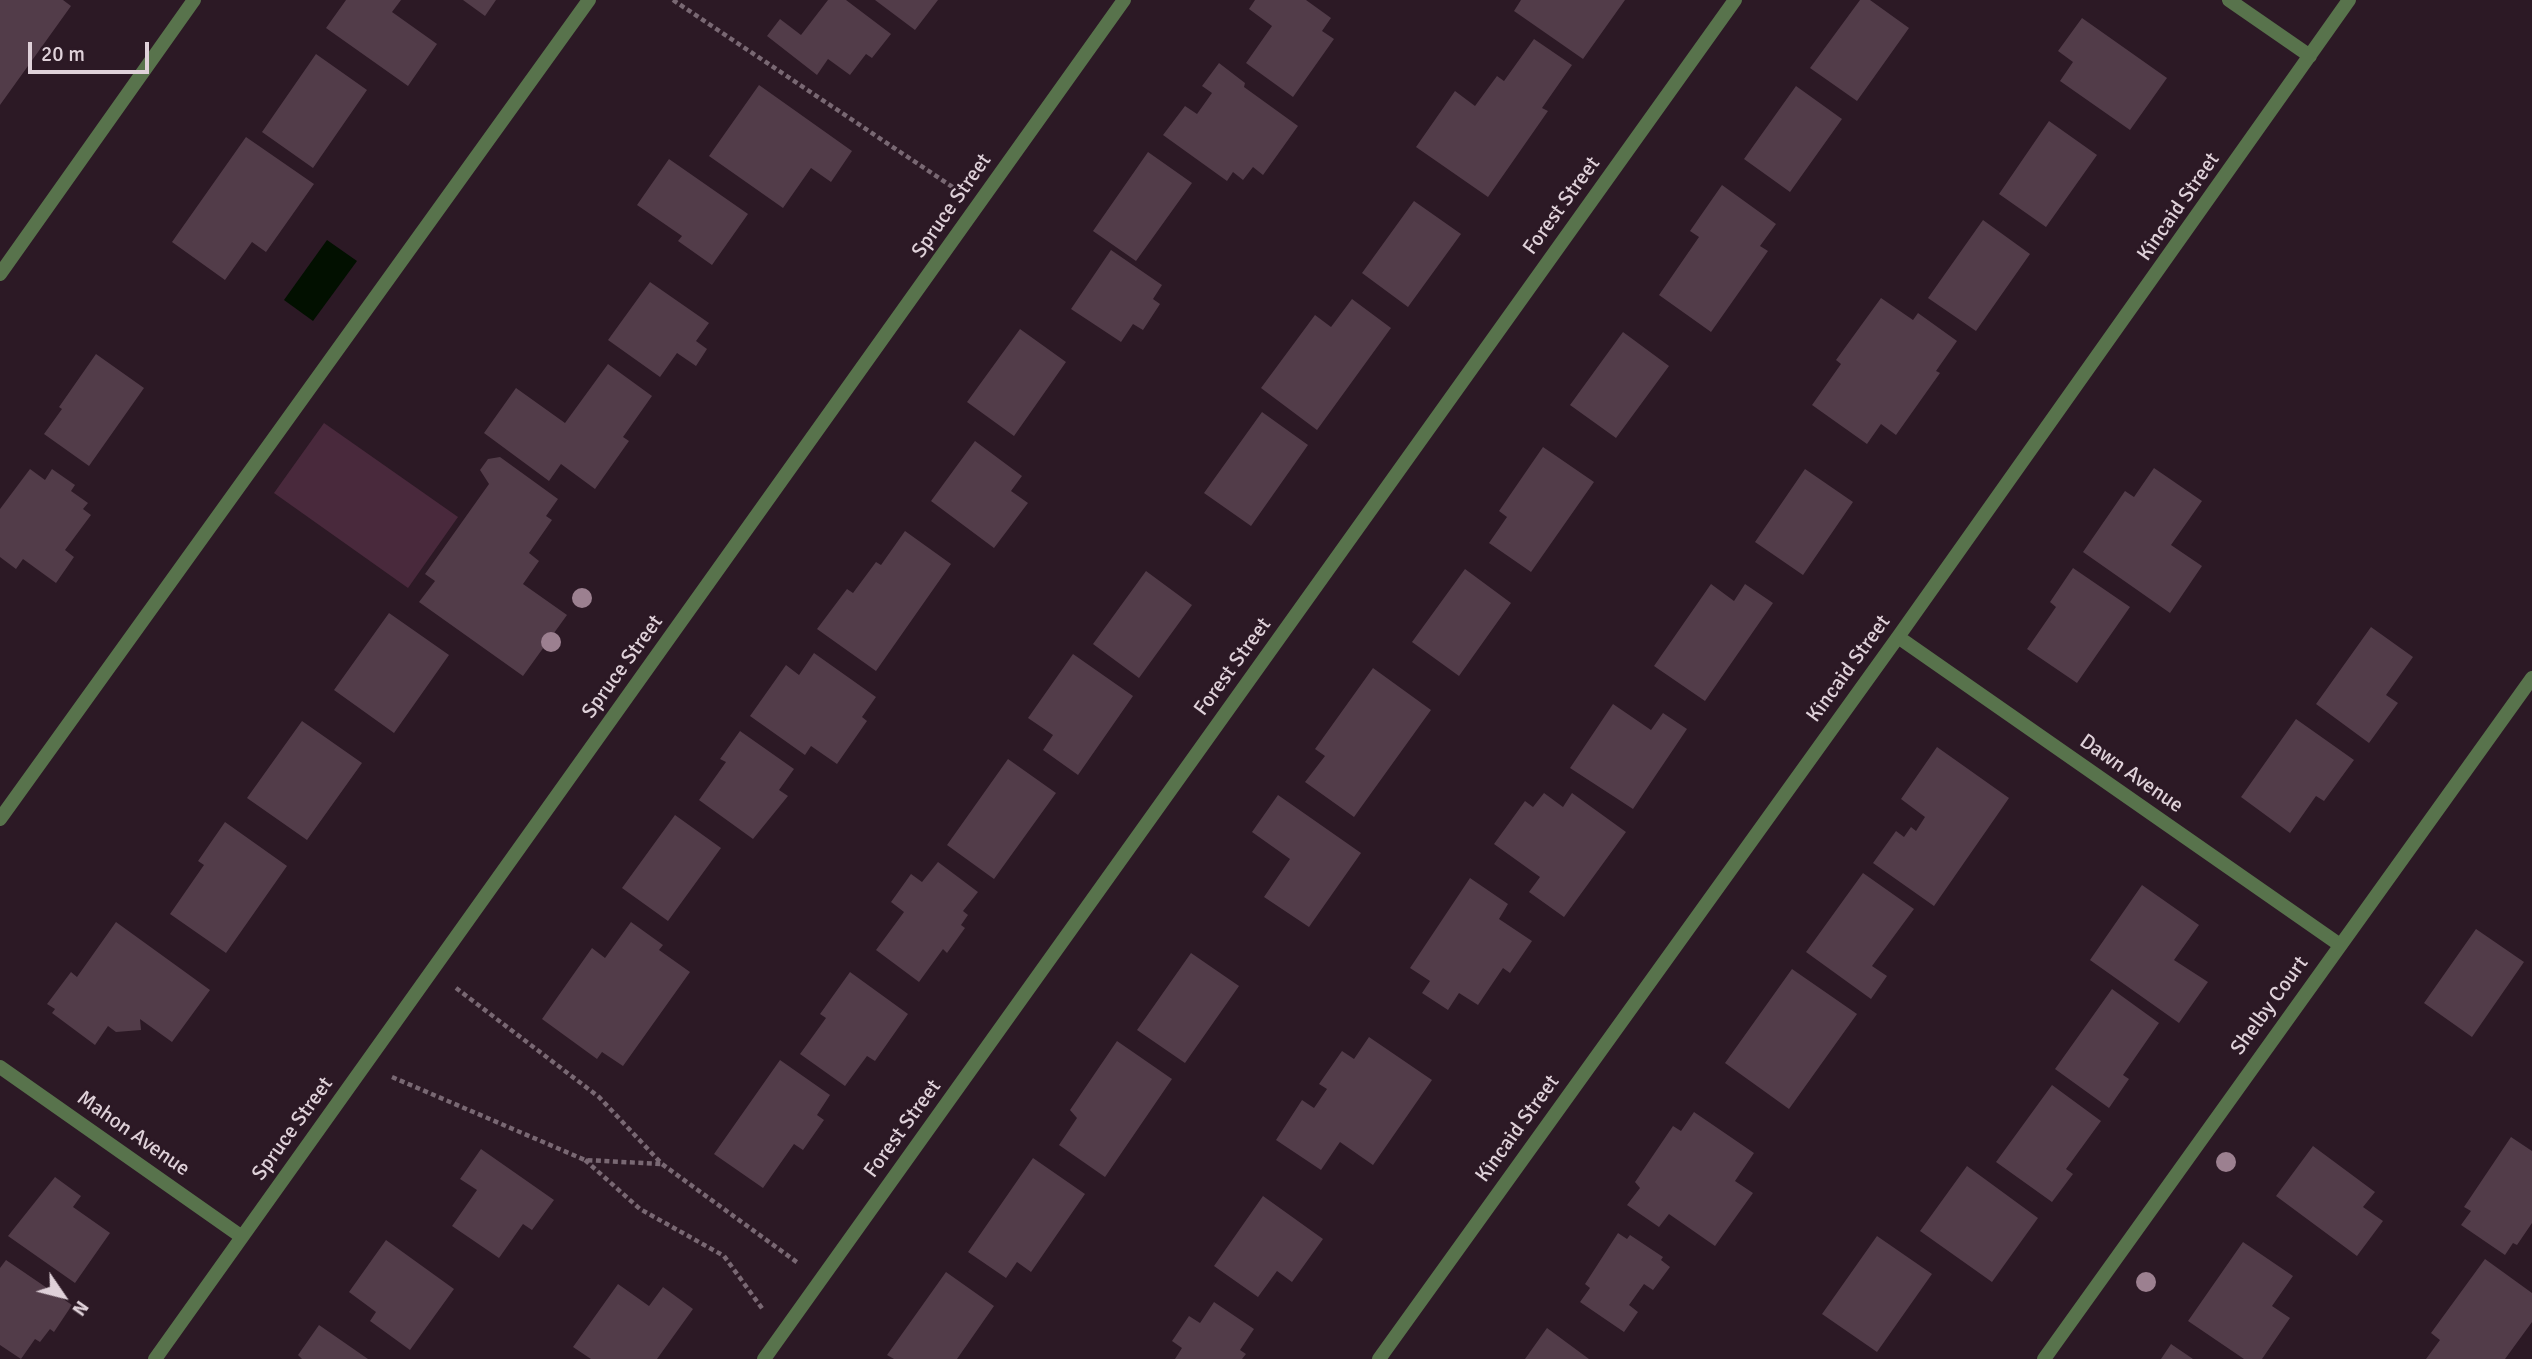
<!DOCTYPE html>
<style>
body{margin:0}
#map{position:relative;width:2532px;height:1359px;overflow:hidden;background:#2c1925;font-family:Signika,sans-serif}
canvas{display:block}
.north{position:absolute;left:28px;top:1261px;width:70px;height:70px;-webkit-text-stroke:5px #2c1925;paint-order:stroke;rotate:125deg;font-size:19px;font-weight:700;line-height:28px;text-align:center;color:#dfd1d9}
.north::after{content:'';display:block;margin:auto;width:24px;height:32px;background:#dfd1d9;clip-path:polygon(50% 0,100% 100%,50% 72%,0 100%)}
.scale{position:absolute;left:28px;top:42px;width:121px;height:32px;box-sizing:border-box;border:4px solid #dfd1d9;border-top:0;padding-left:9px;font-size:21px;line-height:24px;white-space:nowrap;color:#dfd1d9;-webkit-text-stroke:5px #2c1925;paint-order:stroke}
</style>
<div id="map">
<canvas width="2532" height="1359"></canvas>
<div class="north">N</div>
<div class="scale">20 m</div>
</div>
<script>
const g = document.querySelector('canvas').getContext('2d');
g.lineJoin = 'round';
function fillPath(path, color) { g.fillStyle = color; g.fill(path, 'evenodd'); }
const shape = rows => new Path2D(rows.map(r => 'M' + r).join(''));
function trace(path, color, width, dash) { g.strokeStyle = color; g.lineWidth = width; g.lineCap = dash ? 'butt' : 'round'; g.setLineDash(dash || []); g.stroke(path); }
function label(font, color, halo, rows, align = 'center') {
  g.font = font + ' Signika,sans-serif'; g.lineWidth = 5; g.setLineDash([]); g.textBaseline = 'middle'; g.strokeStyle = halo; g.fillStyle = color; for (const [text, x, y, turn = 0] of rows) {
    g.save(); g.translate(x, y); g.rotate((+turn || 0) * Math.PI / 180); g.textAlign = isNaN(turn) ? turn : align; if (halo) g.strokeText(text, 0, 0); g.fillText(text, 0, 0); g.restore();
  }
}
fillPath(shape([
 [324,423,458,517,408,588,274,493]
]), '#49293c');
fillPath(shape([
 [327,240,357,261,313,321,284,300]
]), '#021000');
fillPath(shape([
 [0,0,63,0,71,6,0,105],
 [346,0,401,0,392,12,437,44,408,86,326,28],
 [463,0,496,0,485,16],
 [828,0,846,0,891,34,872,58,866,54,850,75,828,59,817,75,767,36,780,19,801,35],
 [875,0,938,0,915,30],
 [1255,0,1306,0,1331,18,1322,31,1334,39,1293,97,1246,63,1272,26,1249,9],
 [1521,0,1625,0,1583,59,1514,11],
 [1860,0,1870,0,1909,28,1857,101,1810,68],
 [2082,18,2167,78,2130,130,2060,81,2073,62,2058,51],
 [1534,39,1572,65,1542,108,1548,111,1488,197,1416,147,1455,91,1475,106,1497,76,1504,81],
 [316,54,367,90,313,168,262,132],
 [1219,63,1245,83,1244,87,1298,126,1263,175,1253,167,1243,180,1233,172,1227,181,1163,135,1185,106,1197,114,1212,93,1202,86],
 [759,85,852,151,831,182,811,168,783,208,709,156],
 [1796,86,1842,119,1790,192,1744,159],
 [2049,121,2097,155,2046,227,1999,194],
 [246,137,314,184,266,252,252,242,225,280,172,242],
 [1148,152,1192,183,1136,261,1093,231],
 [669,159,748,214,712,265,678,241,682,236,637,205],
 [1722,185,1776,224,1760,246,1768,251,1711,332,1659,295,1699,237,1690,231],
 [1414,201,1461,234,1408,307,1362,273],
 [1983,220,2030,254,1976,331,1928,298],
 [1111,250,1162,285,1153,299,1160,304,1143,330,1133,324,1121,342,1071,309],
 [650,282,709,323,696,341,707,349,696,366,677,353,660,377,608,340],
 [1881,298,1913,320,1918,313,1957,341,1936,371,1940,373,1896,435,1881,424,1867,444,1812,405,1841,364,1836,360],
 [1352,299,1391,328,1317,430,1261,388,1315,315,1331,327],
 [1020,329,1066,362,1014,436,967,402],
 [1623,332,1669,366,1616,438,1570,405],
 [96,354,144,388,89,466,44,434,62,409,59,407],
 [608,364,652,396,623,437,629,441,595,489,561,464,549,481,484,433,516,388,565,423],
 [1262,412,1308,445,1251,526,1204,493],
 [975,441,1022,476,1011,491,1028,503,994,548,931,501],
 [1543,447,1594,482,1531,572,1489,543,1507,517,1499,511],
 [500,457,558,499,546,516,552,520,529,553,539,561,523,584,567,615,523,676,419,602,435,581,425,574,489,484,480,470,488,459],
 [2154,468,2202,501,2171,545,2202,566,2170,613,2083,552,2125,491,2134,497],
 [30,469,45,480,52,469,75,485,71,491,88,503,83,509,91,515,65,550,74,557,56,583,23,559,16,569,0,557,0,509],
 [1805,469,1853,502,1803,575,1755,542],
 [905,531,951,564,876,671,817,629,847,589,853,593,876,562,881,565],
 [2073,568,2130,607,2077,683,2027,649,2056,607,2050,602],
 [1465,569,1511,603,1459,676,1412,642],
 [1146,571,1192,605,1139,678,1093,644],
 [1711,584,1734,601,1745,584,1773,603,1705,701,1654,666],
 [389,613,449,655,394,733,334,690],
 [2371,627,2413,657,2386,695,2398,703,2369,743,2316,704],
 [814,653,876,697,862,717,867,721,837,764,811,746,805,755,750,716,786,665,799,675],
 [1073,654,1133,696,1078,775,1043,750,1053,735,1028,718],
 [1373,668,1431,710,1354,817,1305,782,1325,756,1315,749],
 [1613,704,1651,730,1663,713,1687,729,1633,809,1570,768],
 [2296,719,2354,760,2324,801,2316,796,2290,833,2241,797],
 [302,721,362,763,307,840,247,798],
 [740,731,794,769,779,790,788,796,753,839,699,800,726,762,720,759],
 [1937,747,2009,798,1934,906,1873,863,1896,831,1904,837,1911,827,1916,831,1925,817,1901,799],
 [1008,759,1056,793,994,879,947,845],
 [1544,793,1563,807,1572,793,1626,832,1564,917,1529,892,1540,877,1494,844,1525,801,1533,807],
 [1278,795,1361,853,1309,927,1264,897,1290,859,1252,832],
 [675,815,721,848,668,921,622,888],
 [225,822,287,866,226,953,170,914,204,865,198,861],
 [938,862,978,892,963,911,968,915,961,925,965,928,947,953,943,949,919,982,876,950,904,912,891,902,911,874,922,882],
 [1863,873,1914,909,1872,966,1887,976,1871,999,1806,952],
 [1470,878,1508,904,1499,919,1532,941,1510,973,1503,968,1478,1005,1459,993,1448,1010,1422,993,1430,981,1410,968],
 [2142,885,2199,925,2174,960,2208,982,2179,1023,2090,960],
 [116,922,210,990,172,1042,140,1019,141,1030,116,1032,108,1026,95,1045,52,1013,55,1009,47,1004,71,972,77,977],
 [631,922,663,945,659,950,690,972,623,1066,602,1052,597,1059,542,1019,592,948,605,958],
 [2476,929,2524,962,2472,1037,2424,1003],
 [1191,953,1239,986,1185,1063,1137,1030],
 [1792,969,1857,1014,1789,1109,1725,1063],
 [850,972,908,1014,875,1061,867,1056,845,1086,800,1054,826,1018,820,1014],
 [2112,989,2159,1023,2123,1075,2129,1079,2109,1108,2055,1069],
 [1369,1037,1432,1080,1373,1165,1340,1142,1321,1170,1276,1140,1302,1100,1314,1108,1327,1089,1319,1084,1342,1051,1354,1059],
 [1117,1041,1172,1079,1105,1177,1059,1145,1077,1118,1070,1110],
 [780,1060,830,1095,817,1115,824,1120,803,1150,794,1144,763,1188,714,1154],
 [2052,1085,2101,1121,2066,1169,2073,1174,2052,1202,1996,1162],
 [1694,1112,1754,1153,1735,1181,1753,1193,1715,1246,1669,1214,1659,1227,1627,1205,1640,1188,1635,1182,1673,1126,1681,1131],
 [2511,1137,2532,1151,2532,1223,2517,1245,2513,1243,2505,1255,2461,1225,2471,1211,2464,1207],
 [2313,1146,2375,1192,2363,1207,2383,1221,2357,1256,2276,1196],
 [481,1149,554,1200,532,1230,523,1224,499,1258,452,1226,477,1190,460,1179],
 [1033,1158,1085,1194,1031,1272,1017,1262,1006,1278,968,1252],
 [1967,1166,2038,1218,1992,1282,1920,1231],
 [55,1177,81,1196,73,1207,110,1233,75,1283,8,1236],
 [1263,1196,1323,1239,1292,1282,1277,1271,1258,1297,1214,1266],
 [1618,1233,1627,1239,1630,1235,1663,1257,1661,1260,1670,1267,1653,1290,1644,1284,1629,1305,1638,1312,1624,1332,1580,1302,1590,1288,1585,1284],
 [1877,1236,1932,1274,1877,1352,1822,1314],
 [386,1240,454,1289,410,1350,370,1321,376,1312,349,1292],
 [2243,1242,2293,1276,2272,1306,2290,1318,2262,1359,2244,1359,2188,1321],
 [2485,1259,2532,1293,2532,1322,2505,1359,2426,1359,2440,1340,2431,1333],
 [6,1260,72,1305,54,1332,50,1329,40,1342,35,1339,21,1359,0,1345,0,1268],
 [946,1272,994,1306,957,1359,894,1359,887,1355],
 [618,1284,649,1306,663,1287,693,1309,657,1359,591,1359,573,1347],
 [1214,1302,1254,1329,1240,1350,1246,1354,1242,1359,1175,1359,1182,1348,1172,1341,1189,1316,1200,1323],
 [319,1325,368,1359,302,1359,298,1355],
 [1547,1328,1589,1359,1525,1359],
 [2171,1344,2193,1359,2161,1359]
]), '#523c49');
trace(shape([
 [673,0,957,190],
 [456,988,599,1097,662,1164,798,1263],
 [392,1077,585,1160,661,1164],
 [585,1160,640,1209,724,1256,764,1311]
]), '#796873', 4.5, [5, 3.5]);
trace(shape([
 [0,819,589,0]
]), '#58734c', 14);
trace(shape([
 [2229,0,2310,56],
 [0,274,194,0],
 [1898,637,2340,945],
 [0,1067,242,1237],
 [155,1359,1124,0],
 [764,1359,1735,0],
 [1379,1359,1898,637,2349,0],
 [2044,1359,2532,678]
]), '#58734c', 14);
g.fillStyle = '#9c8090';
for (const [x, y] of [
 [582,598],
 [551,642],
 [2226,1162],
 [2146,1282]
]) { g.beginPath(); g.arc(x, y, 10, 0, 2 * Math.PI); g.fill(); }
label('21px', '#dfd1d9', '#2c1925', [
 ["Spruce Street",952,206,-55],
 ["Forest Street",1562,206,-54],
 ["Kincaid Street",2179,207,-55],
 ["Spruce Street",623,667,-54],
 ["Forest Street",1233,667,-54],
 ["Kincaid Street",1849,669,-54],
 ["Dawn Avenue",2131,774,35],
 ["Shelby Court",2270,1006,-54],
 ["Spruce Street",293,1129,-54],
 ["Forest Street",903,1129,-54],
 ["Kincaid Street",1518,1129,-54],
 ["Mahon Avenue",133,1134,35]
]);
</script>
